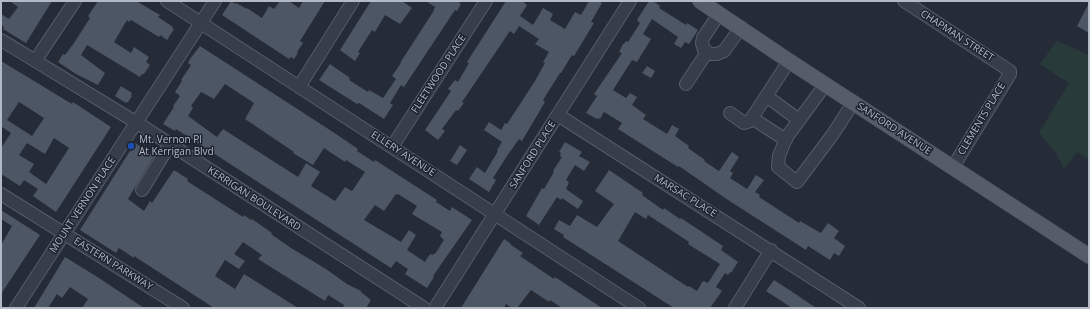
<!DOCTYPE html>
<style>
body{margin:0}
#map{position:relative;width:1090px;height:309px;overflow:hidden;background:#252c38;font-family:"Open Sans",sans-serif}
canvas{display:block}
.frame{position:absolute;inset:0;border:2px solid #b3b9c5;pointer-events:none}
</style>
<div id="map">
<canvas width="1090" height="309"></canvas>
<div class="frame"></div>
</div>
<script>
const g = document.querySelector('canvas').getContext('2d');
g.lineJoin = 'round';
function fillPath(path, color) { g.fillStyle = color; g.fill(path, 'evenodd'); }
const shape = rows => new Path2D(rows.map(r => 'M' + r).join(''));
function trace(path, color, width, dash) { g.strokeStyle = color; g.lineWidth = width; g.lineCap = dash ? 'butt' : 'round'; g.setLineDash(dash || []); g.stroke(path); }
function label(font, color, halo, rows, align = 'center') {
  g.font = font + ' "Open Sans",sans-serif'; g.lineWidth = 3; g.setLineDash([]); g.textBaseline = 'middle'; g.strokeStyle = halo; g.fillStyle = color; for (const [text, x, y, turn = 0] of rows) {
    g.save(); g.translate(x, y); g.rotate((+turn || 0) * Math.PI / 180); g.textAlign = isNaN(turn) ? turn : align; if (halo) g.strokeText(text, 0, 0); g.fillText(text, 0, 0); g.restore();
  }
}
fillPath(shape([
 [1057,41,1089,55,1089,160,1077,152,1064,169,1056,153,1039,133,1069,83,1040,64]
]), '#293a3b');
fillPath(shape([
 [10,1,52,1,26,43,3,29,4,27,1,25,1,14,9,19,18,7],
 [98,1,136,1,160,15,158,17,173,27,172,28,174,29,167,40,160,35,159,37,131,20,129,22,127,20,114,42,131,53,134,47,149,57,146,62,150,65,144,74,142,74,140,77,87,45,81,55,105,73,98,85,76,74,58,62,63,54,65,55,74,43,90,18,88,16],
 [231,1,235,4,236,3,247,9,247,8,262,18,269,6,274,9,280,1,289,1,299,8,303,1,325,1,300,41,303,43,297,52,298,53,294,59,291,57,289,59,222,15],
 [371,1,402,1,412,8,400,24,385,15,375,32,372,30,358,52,360,53,355,61,340,50],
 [426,1,460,1,459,3,461,4,457,11,455,10,404,87,401,85,390,103,393,105,384,119,359,103,357,104,319,80,330,64,350,78,349,80,368,92,369,90,383,98,396,79,392,76,401,63,400,63,433,12,435,7],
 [506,1,522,1,527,5,520,16,533,25,543,8,553,14,550,20,565,29,575,12,581,15,589,1,598,1,602,3,591,22,594,23,574,56,572,55,561,73,560,73,543,100,545,102,522,141,519,139,507,156,493,178,496,180,489,192,469,179,477,167,485,173,498,151,497,150,502,142,484,130,489,122,501,130,505,123,507,124,535,81,545,63,543,62,549,52,535,44,539,39,519,26,514,34,510,31,462,102,464,103,458,111,456,110,442,129,445,131,438,140,425,130,451,91,448,89,455,80,458,82,469,63,467,62],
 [649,1,653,1,660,6,659,8,686,25,687,23,698,30,689,44,685,42,681,48,674,44,678,37,652,19,643,34,651,39,637,62,632,60,613,90,626,98,630,93,637,97,632,105,646,115,643,119,667,134,672,125,679,129,675,136,689,146,688,148,705,160,704,161,719,171,732,152,739,157,730,171,733,173,730,178,747,189,756,175,764,180,755,192,760,195,759,197,796,221,799,223,800,221,821,233,828,223,839,231,834,238,845,246,839,256,834,253,830,260,808,246,806,250,725,198,679,166,678,167,618,129,622,123,604,112,600,119,598,118,597,119,586,113,597,96,594,94,622,53,619,52,623,44,624,44,626,41,628,42,640,23,637,20],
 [1089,3,1089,33,1077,26],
 [200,46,333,132,358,149,357,151,374,162,375,160,437,200,436,202,450,211,452,207,472,220,433,276,434,277,427,288,405,274,408,269,396,261,391,268,176,129,175,131,163,124,174,107,173,106,180,96,175,92,182,81,181,80,191,65,188,63,190,59],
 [225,84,254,103,245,119,294,152,293,153,313,165,324,148,345,162,346,160,365,172,352,191,345,187,335,201,311,186,320,172,306,163,298,177,223,129,217,137,188,116,193,108,191,106,201,92,214,99],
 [396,194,397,195,398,194,417,206,412,214,442,232,440,236,444,240,435,254,434,253,433,255,430,254,425,262,407,250,416,235,409,230,401,242,364,220,375,205,384,211],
 [1,61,72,104,73,102,111,127,56,212,33,196,38,189,24,180,20,186,1,174,1,148,11,133,2,127,1,129],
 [19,102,44,118,32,136,7,120],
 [54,138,69,148,46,184,29,172,34,164,19,155,27,143,45,154],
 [647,66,655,71,651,78,642,73],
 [121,86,132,93,131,95,132,96,128,102,127,102,126,103,115,96],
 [565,142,582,152,579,156,590,162,584,171,575,165,566,180,569,182,566,189,583,201,578,209,562,198,561,200,557,197,539,225,526,216,542,188,544,189,554,172,553,171,562,157,560,156,561,153,559,152],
 [135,143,154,156,128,199,144,211,150,201,152,203,174,170,188,179,187,181,243,217,244,215,251,220,252,219,272,233,271,234,291,248,326,269,347,284,361,291,361,292,371,300,366,308,343,308,344,305,328,295,325,301,258,259,262,255,243,242,234,254,245,261,239,269,225,260,215,276,235,289,244,274,298,308,214,308,134,256,134,258,119,248,116,253,80,230],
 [460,145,467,150,457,165,450,161],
 [609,170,643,193,642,195,663,210,664,208,680,219,681,218,723,246,721,250,738,262,731,273,730,272,728,275,725,273,716,287,722,291,710,308,674,308,563,237,564,235,554,229,559,220,570,226,577,215,597,227,614,204,595,191],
 [635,212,646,219,648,215,689,242,688,244,720,264,708,283,703,281,697,291,689,286,688,287,618,241],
 [1,210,40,235,1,294,1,245,12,226,1,219],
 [504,239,511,244,511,245,523,253,520,256,554,279,555,277,602,308,562,308,550,300,549,302,531,290,517,308,512,308,506,304,504,308,461,308],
 [65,257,99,278,144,308,82,308,88,299,70,287,62,298,57,294,48,308,34,308],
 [774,280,797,295,816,308,792,308,766,291]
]), '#4d5664');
const minor = shape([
 [167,1,639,308],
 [904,1,1010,71,1010,74,953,167],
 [719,14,703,38,702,43,704,50,711,54,717,54,724,51,741,27],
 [1,40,142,126,424,308],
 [35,61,75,1],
 [686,84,707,52],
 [825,85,786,138,779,156,778,167,797,182,833,134,853,103],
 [299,87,353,1],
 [773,101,799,120],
 [730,113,744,123,750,121,789,61],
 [558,115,859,308],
 [758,122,786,140],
 [392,147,486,1],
 [142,190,170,144],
 [1,194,183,308],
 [16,308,215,1],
 [435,308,630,1],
 [735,308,771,250]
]);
const major = shape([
 [700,1,789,61,1089,256]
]);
trace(minor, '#565c67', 14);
trace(major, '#414752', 16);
trace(minor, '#383e49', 12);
trace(major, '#565d69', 15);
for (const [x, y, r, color] of [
 [131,146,4,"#1a4fb4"]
]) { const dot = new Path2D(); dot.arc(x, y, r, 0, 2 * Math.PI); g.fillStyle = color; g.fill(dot); trace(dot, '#1d232e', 1.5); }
label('10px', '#b3b9c5', '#1d232e', [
 ["CHAPMAN STREET",957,36,33],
 ["FLEETWOOD PLACE",439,74,-57],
 ["CLEMENTS PLACE",982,119,-59],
 ["SANFORD AVENUE",894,129,33],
 ["ELLERY AVENUE",403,154,33],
 ["SANFORD PLACE",533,155,-58],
 ["MARSAC PLACE",685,196,32],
 ["KERRIGAN BOULEVARD",254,199,33],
 ["MOUNT VERNON PLACE",83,205,-57],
 ["EASTERN PARKWAY",113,264,32]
]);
label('10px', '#b3b9c5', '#1d232e', [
 ["Mt. Vernon Pl",139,140],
 ["At Kerrigan Blvd",139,152]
], 'left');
</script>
